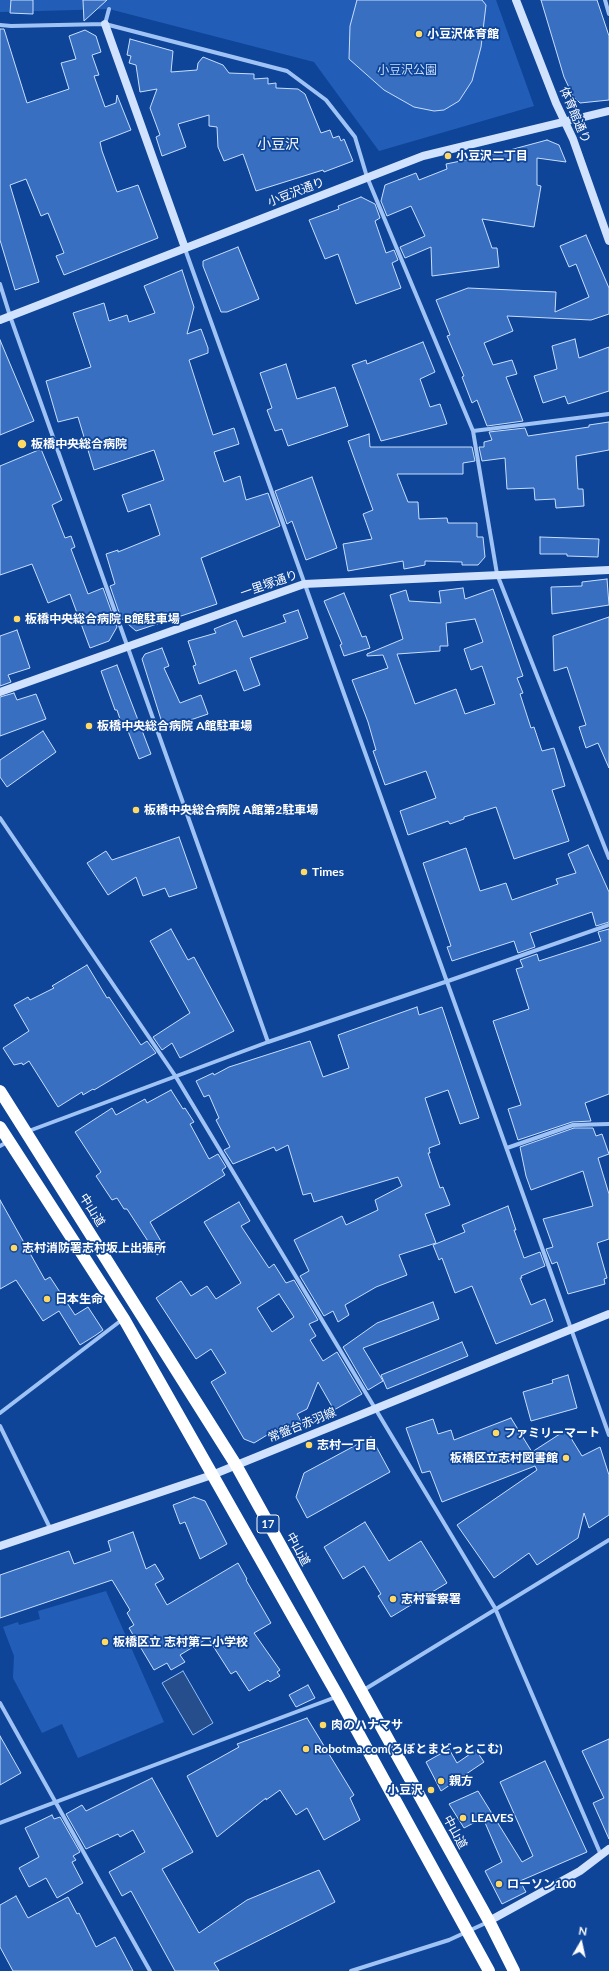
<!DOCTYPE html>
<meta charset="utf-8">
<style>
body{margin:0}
#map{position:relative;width:609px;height:1971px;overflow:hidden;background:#0f4598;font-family:Lato,sans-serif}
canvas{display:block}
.north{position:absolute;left:561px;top:1923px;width:40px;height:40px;-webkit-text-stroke:3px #0f4598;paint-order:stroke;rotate:9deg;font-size:11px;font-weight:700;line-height:16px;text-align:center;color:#fff}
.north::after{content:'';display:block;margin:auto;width:14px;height:18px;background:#fff;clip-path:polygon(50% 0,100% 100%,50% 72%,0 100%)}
</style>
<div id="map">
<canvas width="609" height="1971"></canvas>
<div class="north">N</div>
</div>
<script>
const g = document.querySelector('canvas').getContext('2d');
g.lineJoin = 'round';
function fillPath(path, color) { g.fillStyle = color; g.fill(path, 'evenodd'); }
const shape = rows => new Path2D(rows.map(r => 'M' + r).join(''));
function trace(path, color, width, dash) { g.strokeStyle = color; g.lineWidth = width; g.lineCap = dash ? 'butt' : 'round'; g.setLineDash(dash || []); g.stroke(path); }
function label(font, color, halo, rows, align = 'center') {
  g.font = font + ' Lato,"Noto Sans JP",sans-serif'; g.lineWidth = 3.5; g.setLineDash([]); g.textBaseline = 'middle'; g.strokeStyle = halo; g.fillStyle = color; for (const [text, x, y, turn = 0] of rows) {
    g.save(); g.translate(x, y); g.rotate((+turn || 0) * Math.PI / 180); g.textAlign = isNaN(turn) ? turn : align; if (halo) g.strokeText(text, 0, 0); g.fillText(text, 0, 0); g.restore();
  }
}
fillPath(shape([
 [0,0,496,0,534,106,379,151,314,62,109,9,3,12,0,12],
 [106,1591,164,1722,78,1758,62,1724,42,1733,13,1678,14,1656,3,1627,18,1622,19,1625,40,1619,38,1611]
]), '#225eb8');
const water = shape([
 [183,1671,213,1723,193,1735,162,1683,183,1671]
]);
fillPath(water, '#264e8c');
trace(water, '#91bdf8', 1);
const building = shape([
 [11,0,33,0,33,14,10,13,11,0],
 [83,0,107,0,84,21,83,0],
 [357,0,482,0,486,5,481,47,472,81,459,101,444,110,434,111,414,107,384,90,349,59,350,26,357,0],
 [541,0,597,0,609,36,609,100,580,103,573,96,564,77,541,0],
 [0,29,4,29,27,103,69,89,61,63,76,59,69,36,85,30,96,36,101,52,92,55,99,75,94,76,105,107,116,103,117,95,131,130,100,142,102,151,117,192,138,185,158,238,64,275,56,256,64,253,48,213,41,216,26,179,10,185,39,282,15,290,0,240,0,29],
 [130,39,173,51,171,72,197,70,198,63,203,57,223,65,229,73,254,74,254,79,268,78,268,84,276,83,276,88,298,89,305,94,321,133,330,130,333,138,339,136,341,141,344,139,353,161,324,172,323,170,256,191,243,154,224,161,218,147,217,127,209,126,209,115,178,124,186,147,162,156,156,137,160,135,150,108,157,89,140,92,136,65,129,63,131,56,127,55,130,39],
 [547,140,559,145,566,162,537,158,537,185,541,186,534,227,482,219,492,248,497,248,499,267,432,276,431,247,405,258,400,247,425,236,411,206,387,216,381,201,385,185,416,173,419,180,447,169,446,164,495,154,547,140],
 [361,197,375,204,380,218,375,221,386,253,394,250,398,260,392,263,401,288,356,304,338,254,325,259,309,220,339,209,338,206,361,197],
 [586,235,609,288,609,314,591,320,507,316,513,331,484,343,493,365,512,360,517,374,506,377,523,421,487,426,477,400,472,403,462,377,464,376,447,336,450,335,436,300,468,288,556,292,555,312,589,297,576,264,569,267,560,246,586,235],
 [238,247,259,299,227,312,221,312,203,266,203,261,238,247],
 [182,270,194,307,187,334,201,329,208,348,208,353,189,360,213,435,234,428,239,444,214,452,224,482,240,476,246,500,268,493,280,526,201,558,217,604,136,631,121,618,110,586,115,584,106,554,118,550,118,552,160,535,150,504,128,512,122,495,164,480,154,450,94,470,78,417,58,422,46,381,91,367,73,313,104,303,109,321,127,315,129,322,155,313,144,286,182,270],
 [575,339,579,358,609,347,609,391,568,404,565,396,543,403,534,376,557,369,552,346,575,339],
 [0,340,34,421,0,435,0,340],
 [423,342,435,372,420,379,430,407,440,404,447,424,381,441,352,365,366,360,367,364,423,342],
 [286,364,297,399,335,387,348,426,288,446,282,429,275,431,267,410,272,408,260,373,286,364],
 [609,422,609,450,576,456,578,489,583,489,584,506,556,508,555,499,535,500,534,488,507,489,505,458,482,461,479,447,484,447,484,442,492,440,489,432,525,428,528,436,589,427,589,425,609,422],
 [369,434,370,447,472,447,475,461,463,463,463,474,397,474,408,502,418,502,419,519,447,518,448,523,477,523,477,537,483,537,485,557,478,565,462,565,462,562,425,561,425,565,404,569,403,561,348,571,343,544,372,539,363,514,373,510,348,441,369,434],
 [41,449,62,500,52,505,65,538,71,536,75,547,71,549,88,594,103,588,117,627,109,641,90,648,70,594,48,603,32,564,0,575,0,466,41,449],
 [312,477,337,548,306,560,292,521,287,524,275,491,312,477],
 [540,537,599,539,598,557,567,556,567,554,540,554,540,537],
 [607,579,609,605,552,614,551,587,582,586,582,582,607,579],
 [463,588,465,599,493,589,523,676,517,678,523,693,520,694,531,728,534,727,542,751,554,748,565,786,552,790,569,841,514,859,496,807,464,817,464,819,450,824,448,821,408,835,400,811,436,798,426,771,385,785,373,751,376,750,368,722,352,680,388,668,383,655,367,656,367,654,403,639,390,595,406,590,409,601,441,603,439,591,463,588],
 [475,619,483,642,464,649,471,670,482,666,495,704,465,714,456,689,415,704,397,654,440,651,440,646,448,646,446,623,475,619],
 [344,593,362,637,366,636,370,648,344,656,340,645,342,644,324,601,344,593],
 [298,610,308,638,250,658,260,685,244,691,236,670,199,684,193,666,196,665,188,641,216,633,214,629,236,620,243,637,286,622,283,615,298,610],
 [609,617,609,768,598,743,586,748,579,727,586,725,567,667,554,671,553,636,609,617],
 [17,630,30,668,8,675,11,682,0,686,0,636,17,630],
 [162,648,169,666,164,668,180,703,201,695,208,714,164,729,142,659,145,654,162,648],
 [117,665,151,754,139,759,124,721,121,722,117,710,115,710,101,671,117,665],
 [14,693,17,700,36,694,46,719,0,736,0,697,14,693],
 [43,731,56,752,7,787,0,777,0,760,43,731],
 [179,837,197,888,169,897,165,888,143,896,136,877,108,895,87,863,106,851,112,860,179,837],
 [588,845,609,892,609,922,596,926,592,912,530,933,535,947,518,953,514,941,452,961,447,947,451,946,423,863,466,848,480,891,506,883,512,900,558,884,556,879,576,873,568,854,588,845],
 [171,929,188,960,194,957,234,1031,180,1058,172,1043,162,1050,153,1037,190,1013,150,941,171,929],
 [609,929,609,1094,585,1103,591,1121,572,1122,518,1140,508,1109,521,1105,493,1021,529,1009,516,969,523,967,520,960,537,954,539,961,601,941,598,932,609,929],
 [87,965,107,998,109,997,141,1045,147,1041,156,1053,94,1090,93,1089,83,1095,82,1092,58,1107,29,1061,23,1065,22,1063,14,1065,3,1048,29,1031,14,1005,28,997,30,1000,54,988,52,986,87,965],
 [417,1007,419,1015,442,1007,479,1118,460,1124,448,1090,425,1098,440,1144,429,1148,430,1153,428,1153,440,1188,443,1187,450,1205,425,1214,436,1243,399,1255,407,1275,376,1287,345,1305,349,1315,338,1322,333,1311,324,1316,300,1276,309,1271,294,1240,342,1216,346,1225,378,1210,375,1200,402,1186,398,1177,314,1202,311,1193,303,1195,288,1145,276,1151,274,1147,233,1164,224,1150,230,1147,216,1120,219,1118,209,1095,204,1097,196,1081,213,1073,214,1075,229,1067,310,1041,323,1077,349,1068,338,1035,417,1007],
 [171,1090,183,1109,185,1108,194,1122,190,1124,209,1159,218,1154,226,1167,222,1170,225,1175,150,1222,166,1250,157,1255,127,1209,124,1209,117,1198,112,1200,96,1176,101,1172,75,1132,112,1108,116,1115,145,1099,147,1103,171,1090],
 [574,1128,593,1128,596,1136,602,1134,609,1154,598,1158,609,1194,609,1239,597,1243,607,1278,604,1279,605,1284,568,1294,557,1262,552,1264,546,1249,553,1247,543,1219,593,1206,583,1171,531,1190,526,1176,520,1147,574,1128],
 [0,1200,45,1280,50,1277,75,1315,88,1307,103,1330,96,1335,80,1345,59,1311,43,1321,16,1280,0,1289,0,1200],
 [239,1202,250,1221,241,1226,269,1268,274,1264,286,1283,294,1280,318,1320,309,1324,316,1336,310,1340,323,1361,337,1352,362,1394,334,1410,318,1382,307,1409,297,1414,302,1423,291,1427,285,1424,254,1443,244,1439,211,1382,226,1373,211,1349,196,1359,156,1298,181,1281,191,1296,207,1286,216,1299,241,1283,204,1222,239,1202],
 [279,1294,294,1317,272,1332,257,1308,279,1294],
 [508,1206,516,1230,514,1230,524,1258,540,1252,545,1266,521,1276,522,1278,520,1278,531,1305,545,1299,553,1321,496,1344,472,1286,455,1293,442,1258,439,1260,433,1245,465,1232,462,1225,508,1206],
 [433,1302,439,1319,363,1348,383,1381,368,1390,343,1347,377,1323,433,1302],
 [462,1342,468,1356,387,1389,381,1375,462,1342],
 [568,1375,577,1408,531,1421,523,1392,553,1383,552,1380,568,1375],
 [511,1418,532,1452,566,1430,582,1456,600,1447,609,1475,609,1515,589,1528,584,1513,578,1538,537,1565,529,1553,494,1578,457,1525,537,1470,535,1466,442,1502,430,1471,422,1473,406,1428,433,1419,438,1434,451,1430,454,1440,511,1418],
 [371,1437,390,1472,307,1518,296,1497,304,1473,371,1437],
 [194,1497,205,1501,227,1544,200,1559,185,1522,180,1524,173,1505,194,1497],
 [365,1522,389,1561,421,1541,447,1583,391,1617,378,1596,381,1594,364,1566,343,1579,324,1547,365,1522],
 [133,1532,146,1569,155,1564,164,1579,155,1584,167,1605,238,1563,247,1579,246,1580,271,1623,254,1633,280,1670,277,1672,280,1676,270,1682,268,1680,249,1691,236,1671,231,1674,208,1638,180,1655,185,1662,171,1670,167,1663,154,1670,129,1628,134,1625,127,1613,130,1610,112,1580,0,1618,0,1575,69,1551,74,1564,111,1551,108,1541,133,1532],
 [308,1685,315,1698,296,1707,289,1695,308,1685],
 [307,1718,354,1795,350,1798,360,1820,324,1840,307,1808,296,1815,280,1790,266,1800,266,1798,217,1837,187,1776,239,1747,237,1744,307,1718],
 [0,1736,21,1773,0,1785,0,1736],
 [609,1739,609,1839,593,1803,604,1798,582,1751,609,1739],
 [449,1749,457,1763,476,1750,484,1762,441,1791,426,1762,449,1749],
 [545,1761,587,1852,520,1881,526,1892,502,1904,485,1871,502,1862,483,1818,464,1828,449,1804,478,1791,522,1862,533,1856,500,1782,545,1761],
 [152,1778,193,1852,162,1869,199,1933,247,1900,319,1870,335,1902,214,1963,219,1971,175,1971,131,1891,122,1896,109,1872,145,1852,133,1830,120,1837,118,1834,86,1849,66,1814,82,1805,86,1811,152,1778],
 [52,1815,54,1819,60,1817,80,1852,73,1856,76,1860,72,1862,83,1883,57,1898,46,1878,29,1887,19,1868,39,1857,25,1828,52,1815],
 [16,1896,28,1918,68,1897,77,1914,79,1913,96,1947,115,1937,133,1971,13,1971,0,1947,0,1905,16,1896]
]);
fillPath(building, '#386fc1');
trace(building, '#c8defe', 1);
trace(shape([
 [605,0,609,14],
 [105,24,109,9],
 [0,25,11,26,105,24,287,71,326,100,355,137,367,177,473,431,497,574,609,858],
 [185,249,609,1435],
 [0,284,10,316,268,1042],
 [473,431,609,414],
 [0,818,176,1077,495,1608,601,1855],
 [26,1132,268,1042,448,981,609,925],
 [0,1146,7,1142],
 [507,1148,573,1125,609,1124],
 [0,1413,123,1319],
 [0,1426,51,1530],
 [362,1691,609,1540],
 [0,1703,150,1971],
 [0,1823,336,1697],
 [351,1971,449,1940,488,1922]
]), '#a0c3f5', 4);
trace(shape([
 [516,0,556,103,573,139,609,241],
 [105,24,185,248],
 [0,320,423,156,609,111],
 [0,692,304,584,609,570],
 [0,1546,212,1475,609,1314],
 [489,1921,580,1871,609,1849]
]), '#d0e2fd', 8);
trace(shape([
 [0,1091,236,1465,489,1921,514,1971],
 [0,1127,124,1319,338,1696,489,1971]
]), '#fff', 12);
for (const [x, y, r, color] of [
 [419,34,4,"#ffd963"],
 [448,156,4,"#ffd963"],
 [22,444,5,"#ffd963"],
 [17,619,4,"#ffd963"],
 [89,726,4,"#ffd963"],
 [136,810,4,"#ffd963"],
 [304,872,4,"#ffd963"],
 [14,1248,4,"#ffd963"],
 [47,1299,4,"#ffd963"],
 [496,1433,4,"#ffd963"],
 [309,1445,4,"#ffd963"],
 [566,1458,4,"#ffd963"],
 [393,1599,4,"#ffd963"],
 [105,1642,4,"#ffd963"],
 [323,1725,4,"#ffd963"],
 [306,1749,4,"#ffd963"],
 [441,1781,4,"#ffd963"],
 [431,1790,4,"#ffd963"],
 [463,1818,4,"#ffd963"],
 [499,1884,4,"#ffd963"]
]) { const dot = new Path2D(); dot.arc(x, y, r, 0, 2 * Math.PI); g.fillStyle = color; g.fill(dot); trace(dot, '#0f4598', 1.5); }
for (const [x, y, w] of [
 [268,1524,22]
]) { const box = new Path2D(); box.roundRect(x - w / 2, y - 9, w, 18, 3); g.fillStyle = '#0f4598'; g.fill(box); trace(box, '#fff', 1); }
label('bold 11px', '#fff', null, [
 ["17",268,1524]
]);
label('bold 12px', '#fff', '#0f4598', [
 ["小豆沢体育館",427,34],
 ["小豆沢二丁目",456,156],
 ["板橋中央総合病院",31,444],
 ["板橋中央総合病院 B館駐車場",25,619],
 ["板橋中央総合病院 A館駐車場",97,726],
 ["板橋中央総合病院 A館第2駐車場",144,810],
 ["Times",312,872],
 ["志村消防署志村坂上出張所",22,1248],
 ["日本生命",55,1299],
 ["ファミリーマート",504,1433],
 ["志村一丁目",317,1445],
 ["板橋区立志村図書館",558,1458,"right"],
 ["志村警察署",401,1599],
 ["板橋区立 志村第二小学校",113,1642],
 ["肉のハナマサ",331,1725],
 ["Robotma.com(ろぼとまどっとこむ)",314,1749],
 ["親方",449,1781],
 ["小豆沢",423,1790,"right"],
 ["LEAVES",471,1818],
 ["ローソン100",507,1884]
], 'left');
label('12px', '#c8defe', '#0f4598', [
 ["小豆沢公園",407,70]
]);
label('12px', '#fff', '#0f4598', [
 ["体育館通り",575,115,67],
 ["小豆沢通り",296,192,-21],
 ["一里塚通り",269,584,-19],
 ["中山道",92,1210,58],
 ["常盤台赤羽線",302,1425,-22],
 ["中山道",298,1549,61],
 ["中山道",455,1832,61]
]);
label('14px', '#fff', '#0f4598', [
 ["小豆沢",278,144]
]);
</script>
